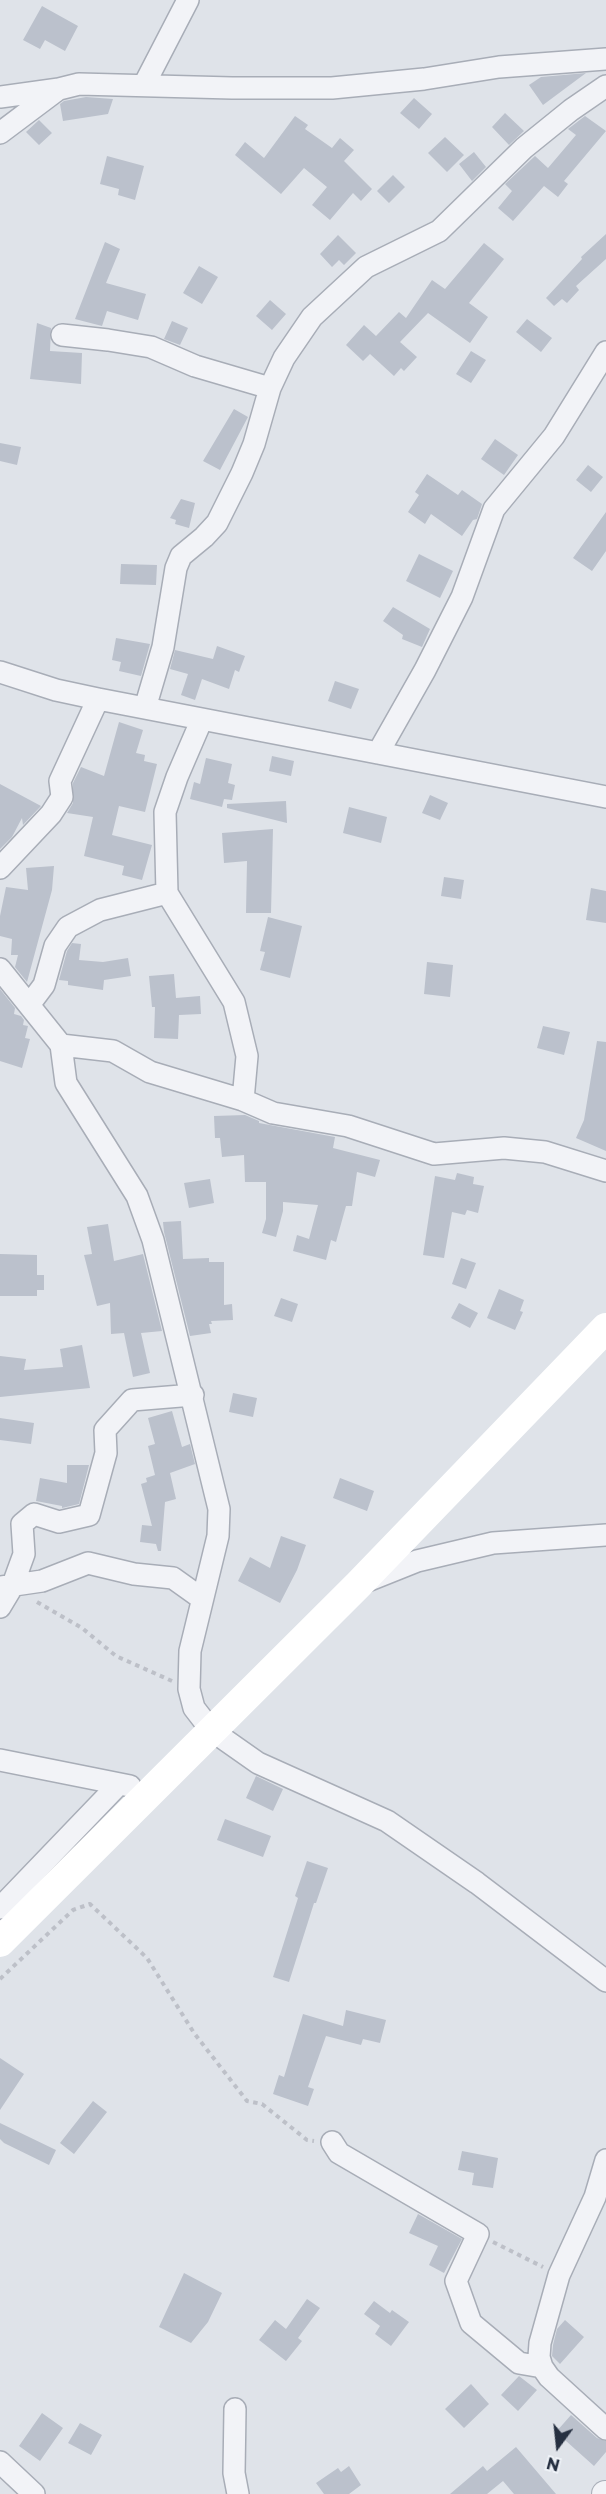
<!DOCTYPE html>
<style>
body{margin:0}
#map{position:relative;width:606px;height:2494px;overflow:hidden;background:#dfe3e9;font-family:Montserrat,sans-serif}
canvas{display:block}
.north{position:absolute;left:528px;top:2416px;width:60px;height:60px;-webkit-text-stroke:4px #eef2f7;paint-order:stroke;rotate:195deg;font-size:16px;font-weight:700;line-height:24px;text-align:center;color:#263041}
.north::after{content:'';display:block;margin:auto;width:21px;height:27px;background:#263041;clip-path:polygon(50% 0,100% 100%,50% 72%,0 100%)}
</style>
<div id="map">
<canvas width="606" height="2494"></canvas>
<div class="north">N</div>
</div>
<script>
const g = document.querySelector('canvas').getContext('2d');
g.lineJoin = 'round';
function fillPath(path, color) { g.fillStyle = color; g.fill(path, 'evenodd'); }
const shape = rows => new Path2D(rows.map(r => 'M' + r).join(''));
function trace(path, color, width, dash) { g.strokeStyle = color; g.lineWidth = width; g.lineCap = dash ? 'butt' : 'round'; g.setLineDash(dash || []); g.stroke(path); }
fillPath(shape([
 [42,6,78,26,65,51,45,40,40,49,23,40],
 [586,73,543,105,529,85,541,77],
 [86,97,113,99,108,114,63,121,60,104,64,101],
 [414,98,432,114,419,129,400,113],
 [505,113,524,131,509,145,492,127],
 [295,116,308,125,305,129,332,148,340,138,354,150,344,161,372,189,361,201,353,193,330,220,312,205,327,187,304,168,281,194,235,155,245,142,264,158],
 [585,116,606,131,564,181,568,184,558,197,544,186,513,221,498,208,512,191,505,184,535,156,548,168,576,135,568,129],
 [39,120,52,133,39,145,26,132],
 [445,137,464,155,447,172,428,153],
 [474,152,486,167,472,181,459,164],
 [107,156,144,166,135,200,118,195,119,189,100,184],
 [393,175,405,187,389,203,377,191],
 [606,234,606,259,576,286,579,290,567,303,562,299,554,306,546,298,582,259,581,257],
 [338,235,356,253,344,265,339,260,332,267,320,254],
 [105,242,120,249,106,283,146,294,138,320,107,311,102,326,75,319],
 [484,243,504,259,469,303,488,317,470,343,428,313,400,342,417,357,404,371,401,368,394,376,370,354,363,361,346,345,364,325,376,336,399,312,406,318,432,280,445,289],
 [199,266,218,277,202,304,183,293],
 [270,300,286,314,272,330,256,316],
 [527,319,552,338,541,352,516,332],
 [172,321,188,328,180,345,164,339],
 [37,323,51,328,50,351,82,353,81,384,30,379],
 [471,351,486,360,471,383,456,374],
 [234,409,248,417,220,470,203,461],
 [495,439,518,455,504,475,481,459],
 [0,443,21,447,17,465,0,461],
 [588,465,603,477,591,492,576,480],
 [427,474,458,495,462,490,482,504,477,519,473,520,462,536,431,514,425,524,408,512,419,495,415,492],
 [181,499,195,503,189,528,175,524,176,520,170,518],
 [606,512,606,551,592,571,573,558],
 [419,554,453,571,440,598,406,581],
 [121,564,157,565,156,585,120,584],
 [393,607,430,629,422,647,402,639,403,635,383,621],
 [116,638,150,644,141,676,119,671,121,662,112,660],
 [217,646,245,656,239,672,235,670,229,689,202,679,195,700,181,695,188,674,170,669,175,650,213,659],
 [335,681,359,689,351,709,328,701],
 [119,722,143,730,136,753,145,755,144,761,157,764,145,812,119,806,112,835,152,845,142,880,122,875,124,866,84,856,93,817,67,813,73,803,73,783,81,767,104,776],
 [272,756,294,761,291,776,269,771],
 [206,758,232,764,228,783,235,785,232,800,224,799,222,807,190,799,194,782,200,784],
 [0,784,41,806,23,825,22,818,12,837,0,849],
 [430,795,448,803,440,820,422,813],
 [286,801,287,823,227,808,227,804],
 [349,807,387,817,381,843,343,833],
 [273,829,271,913,246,913,247,861,224,863,222,833],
 [54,866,52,890,27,982,15,967,18,955,11,955,12,939,0,936,0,916,6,887,28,890,26,868],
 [444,877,464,880,461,899,441,896],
 [591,888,606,891,606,923,586,920],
 [268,917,302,926,290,978,260,970,265,952,260,951],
 [72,943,81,944,79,960,103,962,128,958,131,976,104,980,103,990,68,985,68,981,59,980,67,951],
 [427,962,453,965,450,997,424,994],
 [174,974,176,998,200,996,201,1014,179,1015,178,1039,154,1038,155,1007,152,1007,149,976],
 [0,989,15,1008,14,1014,21,1016,24,1020,23,1025,28,1026,25,1038,30,1039,22,1068,0,1061],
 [543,1026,570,1032,564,1055,537,1048],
 [597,1041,606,1042,606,1151,576,1138,584,1120],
 [245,1115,259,1121,259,1123,335,1137,333,1148,380,1160,375,1177,357,1172,352,1206,346,1206,336,1242,331,1240,326,1260,293,1251,297,1235,309,1239,318,1205,283,1202,283,1211,276,1237,262,1233,266,1219,266,1182,245,1182,244,1155,222,1157,220,1138,215,1138,214,1116],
 [457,1173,474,1177,473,1184,484,1186,478,1213,467,1210,465,1215,452,1212,444,1258,423,1255,435,1176,455,1180],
 [210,1179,214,1203,189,1208,184,1183],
 [181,1221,183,1259,209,1258,209,1262,224,1262,224,1305,232,1304,233,1320,211,1321,212,1324,209,1324,211,1333,190,1336,164,1232,163,1222],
 [108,1224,114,1261,143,1254,162,1331,141,1333,150,1373,133,1377,124,1333,111,1334,110,1303,97,1306,84,1255,92,1254,87,1227],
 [0,1254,37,1255,37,1275,44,1275,44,1290,37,1290,37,1296,0,1296],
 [461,1258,476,1263,466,1289,452,1284],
 [499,1289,524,1300,520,1311,523,1312,515,1330,487,1318],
 [281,1298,298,1304,292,1322,274,1316],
 [459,1303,478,1313,470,1328,451,1318],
 [82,1345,90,1388,0,1397,0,1356,26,1359,24,1370,63,1367,60,1349],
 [233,1393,257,1398,253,1417,229,1412],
 [172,1411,182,1447,190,1444,195,1464,170,1473,176,1499,165,1502,161,1551,158,1551,156,1544,140,1542,142,1525,152,1526,141,1484,147,1482,146,1478,155,1475,148,1446,155,1444,148,1418],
 [0,1418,34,1423,31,1444,0,1440],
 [67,1465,89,1465,79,1504,62,1508,62,1506,36,1501,40,1478,67,1483],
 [340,1478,374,1491,367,1511,333,1498],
 [281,1536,306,1545,297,1570,280,1603,238,1581,250,1557,270,1568],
 [256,1776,283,1789,273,1811,246,1798],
 [225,1819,271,1836,263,1857,217,1840],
 [307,1861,328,1868,316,1903,314,1903,289,1982,273,1977,298,1898,295,1896],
 [346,2010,386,2020,380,2043,363,2039,361,2045,326,2036,308,2087,314,2089,308,2106,273,2094,279,2075,284,2077,303,2014,343,2026],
 [0,2058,24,2074,0,2110],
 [93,2101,107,2112,74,2154,60,2143],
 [0,2123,56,2150,49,2165,4,2143,0,2139],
 [462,2151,498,2158,493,2188,472,2185,474,2173,458,2170],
 [418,2214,462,2239,444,2273,429,2265,438,2246,409,2233],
 [184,2273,222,2293,208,2322,191,2343,159,2327],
 [307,2299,320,2308,298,2338,302,2341,286,2361,259,2340,275,2320,286,2329],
 [374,2301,390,2313,392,2310,409,2322,391,2346,375,2334,380,2326,364,2314],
 [565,2320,584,2337,560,2364,552,2356,553,2345,557,2329],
 [519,2376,537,2390,518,2411,501,2395],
 [471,2384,489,2404,464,2428,445,2409],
 [42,2413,63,2428,40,2461,19,2446],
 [571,2415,597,2438,606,2441,606,2452,594,2466,556,2432],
 [80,2423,102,2435,91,2455,68,2443],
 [516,2447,556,2494,514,2494,503,2481,487,2494,450,2494,483,2466,487,2471],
 [349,2466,361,2485,349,2494,324,2494,316,2483,338,2468,341,2472]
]), '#bbc1cc');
const minor = shape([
 [144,85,188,0],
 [0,97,59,89,79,84,232,88,332,88,424,79,499,67,606,59],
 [0,133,56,91],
 [62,335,108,340,151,347,195,366,270,388],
 [0,672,56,690,98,699,606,797],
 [145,708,163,647,176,568,181,556,204,537,217,523,242,473,254,444,270,388,284,358,312,317,366,267,439,231,524,148,571,110,606,86],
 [202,719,177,777,165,812,167,893,234,1002,247,1056,243,1100],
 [378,753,425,670,462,597,494,509,554,436,606,352],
 [0,868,51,814,62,797,60,781,98,699],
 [0,969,61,1045,66,1083,137,1196,153,1240,219,1509,218,1536,190,1651,189,1689,194,1708,211,1730,258,1763,387,1821,477,1883,606,1981],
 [29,1005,44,985,55,946,68,927,100,910,167,893],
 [61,1045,113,1051,150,1072,243,1100,273,1113,348,1126,434,1154,504,1148,545,1152,606,1171],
 [367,1581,417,1561,493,1543,606,1535],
 [1,1587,42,1581,88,1563,134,1574,173,1578,201,1598],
 [0,1607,12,1587,24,1554,22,1524,34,1514,59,1522,89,1515,106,1453,105,1430,132,1400,193,1395],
 [0,1760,130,1786],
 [0,1908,119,1784],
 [332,2142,339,2153,478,2234,456,2281,471,2323,519,2363,542,2367],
 [606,2160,595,2197,559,2275,540,2343,539,2357,542,2367,549,2377,606,2429],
 [235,2409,234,2473,238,2494],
 [0,2462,34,2494]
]);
const tertiary = shape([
 [605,2494,606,2494]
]);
trace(minor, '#a8adb7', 24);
trace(tertiary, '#a8adb7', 28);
trace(shape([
 [37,1602,82,1628,116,1656,172,1681],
 [0,1979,73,1910,90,1904,147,1958,194,2033,247,2101,262,2104,307,2140,314,2141],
 [493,2242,543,2267]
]), '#bdc0c8', 4, [4.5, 4.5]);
trace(minor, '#f2f3f7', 21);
trace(tertiary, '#f2f3f7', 26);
trace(shape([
 [0,1942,358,1585,606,1328]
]), '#fff', 30);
</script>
